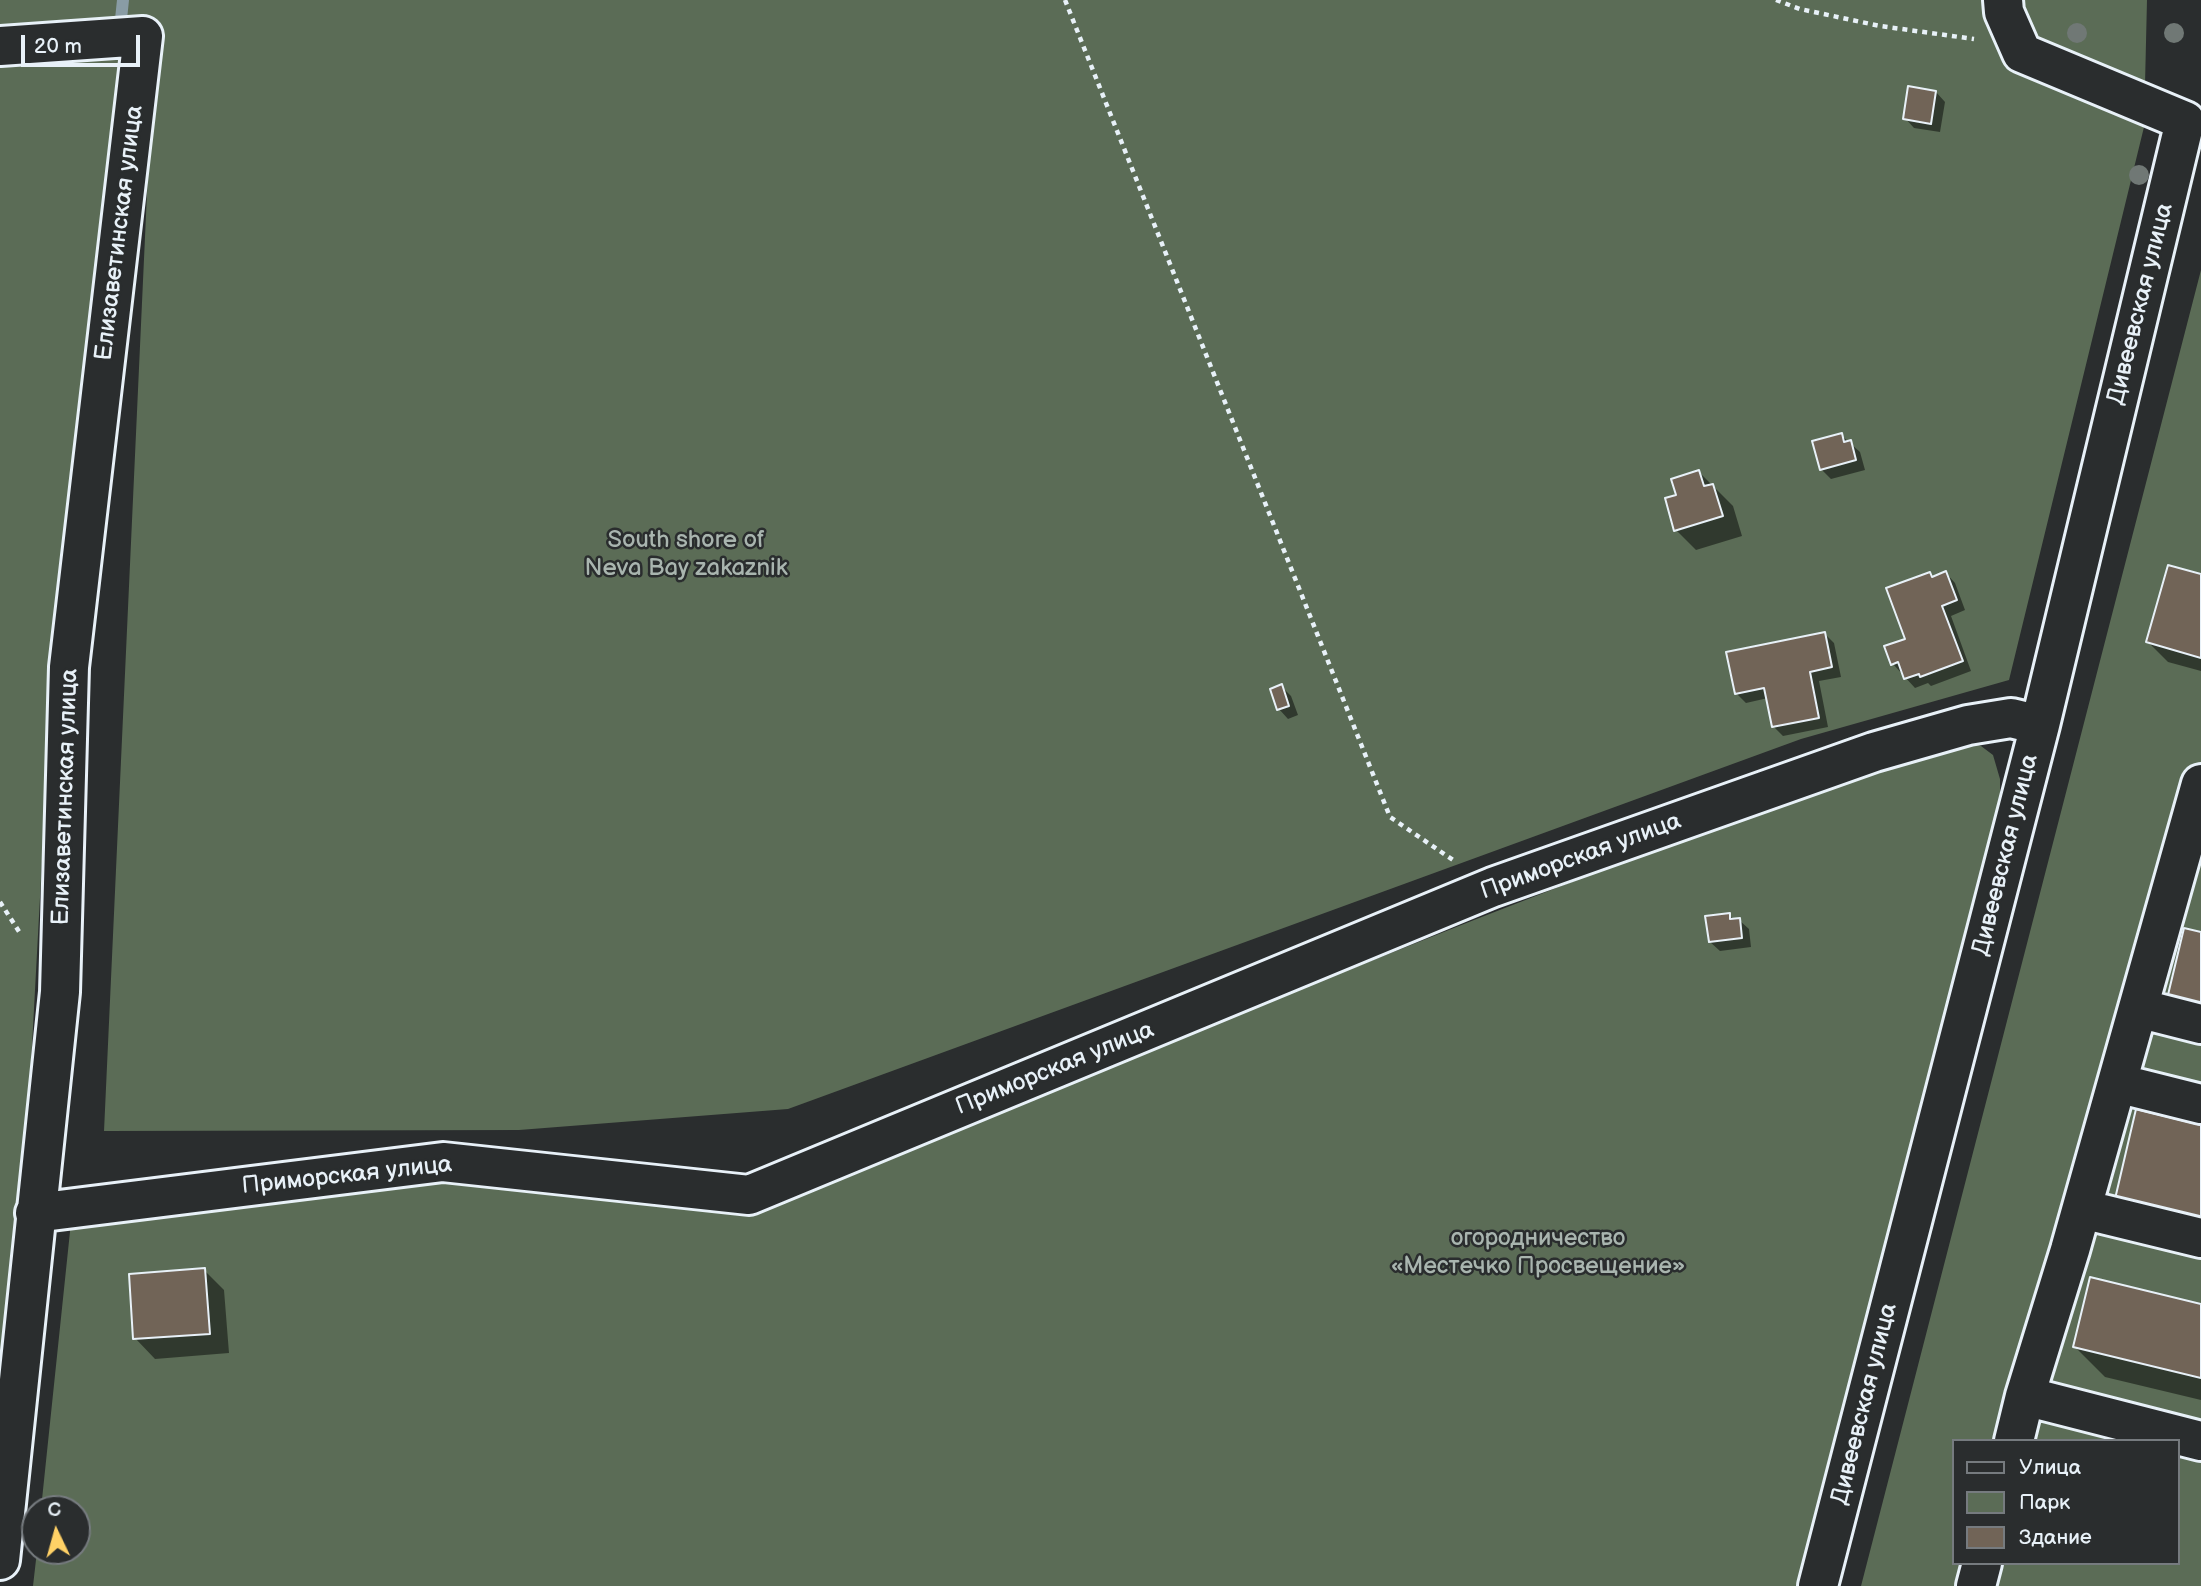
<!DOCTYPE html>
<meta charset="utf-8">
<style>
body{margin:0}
#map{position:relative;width:2201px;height:1586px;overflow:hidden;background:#2a2d2e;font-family:"Balsamiq Sans",sans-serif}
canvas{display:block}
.legend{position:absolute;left:1952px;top:1439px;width:228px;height:126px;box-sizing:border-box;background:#2a2d2e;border:2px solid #767b7f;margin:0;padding:9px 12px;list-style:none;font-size:21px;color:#e8f1f8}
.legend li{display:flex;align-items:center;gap:14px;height:35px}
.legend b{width:35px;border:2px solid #767b7f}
.north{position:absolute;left:21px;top:1495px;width:70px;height:70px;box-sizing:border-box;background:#2a2d2e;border:2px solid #767b7f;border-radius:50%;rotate:355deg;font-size:19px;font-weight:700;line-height:28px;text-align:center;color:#e8f1f8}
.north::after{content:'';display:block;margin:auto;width:24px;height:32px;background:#ffd166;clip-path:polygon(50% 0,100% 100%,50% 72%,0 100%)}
.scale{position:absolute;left:21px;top:35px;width:119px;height:32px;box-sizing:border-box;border:4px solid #e8f1f8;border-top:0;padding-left:9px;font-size:21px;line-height:24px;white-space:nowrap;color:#e8f1f8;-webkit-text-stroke:5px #2a2d2e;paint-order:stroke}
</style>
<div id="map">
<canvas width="2201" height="1586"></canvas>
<ul class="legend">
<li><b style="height:9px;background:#2a2d2e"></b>Улица</li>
<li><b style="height:19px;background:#5b6c56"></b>Парк</li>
<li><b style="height:19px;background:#716457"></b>Здание</li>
</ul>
<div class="north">С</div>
<div class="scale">20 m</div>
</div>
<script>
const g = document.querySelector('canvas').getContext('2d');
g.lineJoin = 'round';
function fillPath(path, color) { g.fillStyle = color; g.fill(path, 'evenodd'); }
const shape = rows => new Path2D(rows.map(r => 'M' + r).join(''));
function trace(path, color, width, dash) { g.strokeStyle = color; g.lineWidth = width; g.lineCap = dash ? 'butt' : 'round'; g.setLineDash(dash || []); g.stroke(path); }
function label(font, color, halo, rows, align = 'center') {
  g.font = font + ' "Balsamiq Sans",sans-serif'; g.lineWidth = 5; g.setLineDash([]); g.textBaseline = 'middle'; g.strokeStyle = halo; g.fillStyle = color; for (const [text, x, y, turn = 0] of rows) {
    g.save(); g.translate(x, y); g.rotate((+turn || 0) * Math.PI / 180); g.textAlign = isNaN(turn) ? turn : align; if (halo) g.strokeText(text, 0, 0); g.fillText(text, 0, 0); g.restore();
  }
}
fillPath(shape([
 [0,0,2147,0,2144,127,2009,680,1801,739,788,1109,519,1130,104,1131,155,19,0,29],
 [130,50,53,657,21,1249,0,1416,0,61],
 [2201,270,2201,1586,1861,1586],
 [1954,1441,2178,1441,2178,1563,1954,1563],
 [1963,741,1981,746,1993,755,2000,779,2000,819,1797,1586,33,1586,37,1551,77,1551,77,1509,41,1509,71,1222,439,1179,739,1212,1474,920,1875,764]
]), '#5b6c56');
fillPath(shape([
 [1936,92,1945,102,1940,132,1914,128,1905,118],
 [1841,435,1860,452,1865,470,1831,479,1821,469],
 [1699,472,1733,506,1742,536,1696,550,1676,530,1678,496],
 [1946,573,1955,583,1965,610,1951,616,1971,671,1931,686,1928,683,1915,688,1893,664,1907,640,1929,574,1934,578],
 [2201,576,2201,671,2168,662,2148,642],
 [1824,633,1834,643,1841,677,1819,681,1828,727,1783,736,1773,726,1768,698,1746,703,1736,693],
 [1281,686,1291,696,1298,715,1288,719,1279,709],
 [1729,915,1735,920,1739,920,1749,929,1751,947,1720,951,1710,942],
 [204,1270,224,1290,229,1353,155,1359,135,1338],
 [2201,1306,2201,1400,2105,1377,2075,1347]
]), '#0007');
trace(shape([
 [120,29,123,0]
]), '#899ca5', 12);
const building = shape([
 [1908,86,1936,91,1931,124,1903,119,1908,86],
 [1842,433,1844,442,1851,440,1856,460,1820,470,1812,441,1842,433],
 [1699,470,1704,486,1713,484,1723,516,1674,531,1665,498,1676,495,1671,479,1699,470],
 [2168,565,2201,574,2201,658,2146,642,2168,565],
 [1946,571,1957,600,1942,606,1963,661,1920,677,1919,674,1904,679,1898,662,1891,665,1884,646,1905,639,1886,588,1930,572,1932,577,1946,571],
 [1825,632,1832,667,1810,672,1819,718,1772,727,1764,688,1735,694,1726,652,1825,632],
 [1282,684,1289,706,1277,710,1270,689,1282,684],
 [1730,913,1730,919,1740,918,1742,938,1709,942,1705,916,1730,913],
 [2184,928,2201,932,2201,1007,2167,999,2184,928],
 [2136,1109,2201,1125,2201,1220,2115,1199,2136,1109],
 [205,1268,210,1334,133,1339,129,1274,205,1268],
 [2090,1277,2201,1304,2201,1378,2073,1347,2090,1277]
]);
fillPath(building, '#716457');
trace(building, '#e8f1f8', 2);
const minor = shape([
 [2003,0,2004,12,2022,53,2185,121],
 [0,46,143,36,69,667,60,992,0,1560],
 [2138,1008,2201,1024],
 [2117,1083,2201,1104],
 [2082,1209,2201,1238],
 [35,1213,443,1162,749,1195,1493,887,1874,752,1968,725,2011,718,2040,725],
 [2025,1396,2201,1441],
 [2014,1441,2025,1396,2070,1250,2201,784],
 [1818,1586,2040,725,2185,121],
 [1976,1586,1982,1563]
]);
trace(minor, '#e8f1f8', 44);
trace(shape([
 [1065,0,1390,817,1453,860],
 [1776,0,1800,9,1880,26,1974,39],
 [0,902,20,933]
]), '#e8f1f8', 4.5, [5, 5]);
trace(minor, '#2a2d2e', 38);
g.fillStyle = '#707875';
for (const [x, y] of [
 [2077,33],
 [2174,33],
 [2139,175]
]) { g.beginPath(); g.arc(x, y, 10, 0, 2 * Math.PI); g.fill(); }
label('24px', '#e8f1f8', '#2a2d2e', [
 ["Елизаветинская улица",120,233,-83],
 ["Дивеевская улица",2141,304,-76],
 ["Елизаветинская улица",66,797,-88],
 ["Дивеевская улица",2006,855,-76],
 ["Приморская улица",1581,857,-20],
 ["Приморская улица",1055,1069,-22],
 ["Приморская улица",347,1176,-6],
 ["Дивеевская улица",1865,1404,-76]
]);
label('24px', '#a9b5af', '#2a2d2e', [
 ["South shore of",686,541],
 ["Neva Bay zakaznik",686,569],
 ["огородничество",1538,1239],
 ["«Местечко Просвещение»",1538,1267]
]);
</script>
